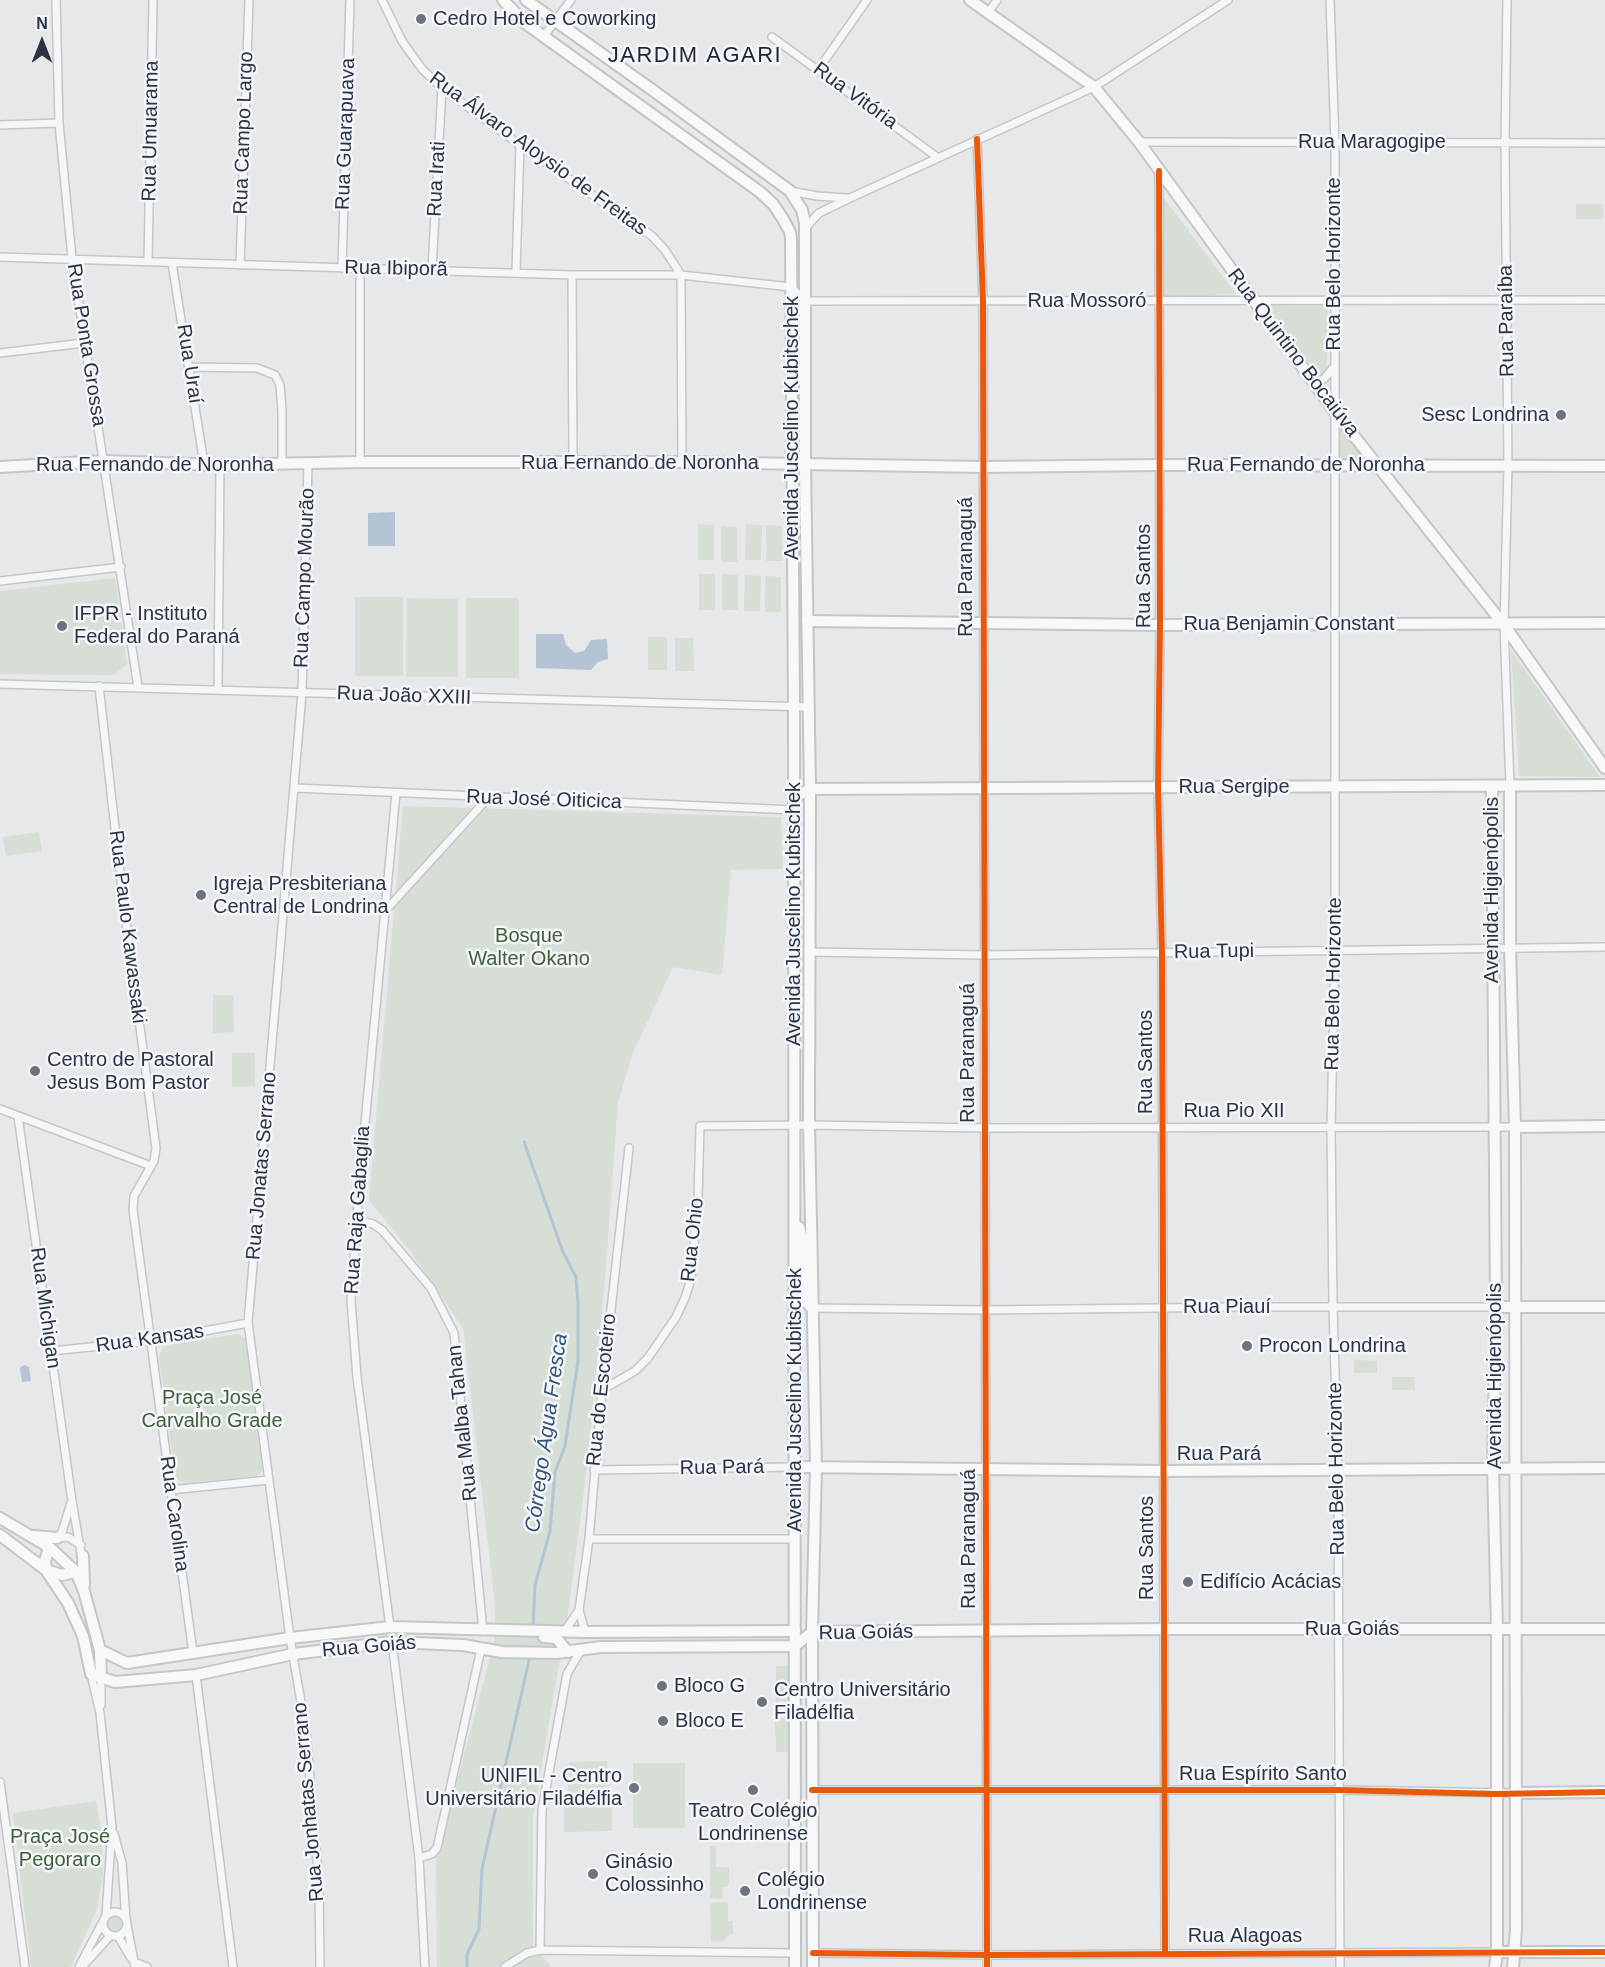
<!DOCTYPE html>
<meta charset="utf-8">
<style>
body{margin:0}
#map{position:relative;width:1605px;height:1967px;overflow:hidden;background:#e6e8ea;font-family:Helvetica,sans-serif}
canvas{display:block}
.north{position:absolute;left:12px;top:12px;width:60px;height:60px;-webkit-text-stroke:4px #f4f6f9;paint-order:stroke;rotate:0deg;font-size:16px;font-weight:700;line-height:24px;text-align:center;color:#2b3445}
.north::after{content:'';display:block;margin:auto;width:21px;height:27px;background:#2b3445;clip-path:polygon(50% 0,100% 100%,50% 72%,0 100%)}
</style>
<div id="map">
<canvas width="1605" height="1967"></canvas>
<div class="north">N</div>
</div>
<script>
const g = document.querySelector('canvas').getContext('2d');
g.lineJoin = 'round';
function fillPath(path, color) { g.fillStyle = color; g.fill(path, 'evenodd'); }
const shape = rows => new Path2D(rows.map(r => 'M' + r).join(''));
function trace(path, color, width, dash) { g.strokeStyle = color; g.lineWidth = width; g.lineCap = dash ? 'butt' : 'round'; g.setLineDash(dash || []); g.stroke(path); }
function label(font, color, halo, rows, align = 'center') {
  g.font = font + ' Helvetica,sans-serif'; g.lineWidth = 5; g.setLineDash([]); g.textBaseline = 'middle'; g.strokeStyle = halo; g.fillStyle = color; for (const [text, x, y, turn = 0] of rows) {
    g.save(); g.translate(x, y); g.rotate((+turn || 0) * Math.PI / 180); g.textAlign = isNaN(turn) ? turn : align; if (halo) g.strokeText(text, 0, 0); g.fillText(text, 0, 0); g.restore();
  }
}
fillPath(shape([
 [1164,198,1236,294,1164,297],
 [1576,204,1603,204,1603,219,1576,219],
 [1265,305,1328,306,1327,370,1319,376],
 [1339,421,1369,464,1339,462],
 [698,524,714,525,714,560,698,560],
 [746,524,762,525,761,560,745,560],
 [766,525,782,526,782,561,766,561],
 [721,526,737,527,737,562,721,562],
 [699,574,715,574,715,610,699,610],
 [722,574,738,575,738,610,722,610],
 [745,575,761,576,760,611,744,611],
 [765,576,781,577,781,612,765,612],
 [115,578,127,664,114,675,0,674,0,591],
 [355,597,403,597,403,676,355,676],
 [407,598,458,599,458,677,406,677],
 [466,598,519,598,519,678,466,678],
 [648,637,667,637,667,670,648,670],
 [675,638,693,638,694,671,675,671],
 [1511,650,1600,777,1519,776],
 [403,806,781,817,783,869,731,870,722,975,673,967,632,1055,618,1103,604,1292,587,1467,569,1606,533,1816,533,1944,551,1967,437,1967,436,1860,495,1639,495,1605,463,1328,407,1247,369,1200],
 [39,832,42,851,6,856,3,837],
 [213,995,233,995,234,1032,213,1033],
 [232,1053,255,1053,255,1086,232,1087],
 [238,1334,245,1339,249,1345,264,1463,262,1471,257,1476,187,1483,179,1481,175,1476,159,1357,163,1347,174,1344],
 [1354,1360,1377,1361,1377,1373,1354,1373],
 [1392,1377,1414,1377,1415,1390,1392,1390],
 [776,1666,789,1666,789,1706,782,1700,776,1703],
 [775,1718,789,1718,789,1752,776,1752],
 [607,1761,608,1781,569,1781,569,1762],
 [633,1763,685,1763,685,1828,633,1828],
 [568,1784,610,1784,610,1805,568,1806],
 [96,1801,101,1828,103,1874,97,1909,71,1967,31,1967,13,1813],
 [564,1807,612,1807,612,1831,564,1832],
 [710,1846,716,1846,716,1867,729,1867,729,1882,727,1887,722,1887,723,1899,710,1898],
 [716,1902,728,1902,728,1921,733,1921,733,1934,729,1935,724,1941,711,1942,710,1904],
 '106 1924a8 8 0 1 1 16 0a8 8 0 1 1-16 0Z'
]), '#d6ded6');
fillPath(shape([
 [395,512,395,546,368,546,368,513],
 [536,634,563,634,566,645,575,653,584,651,591,640,607,639,608,659,598,662,591,670,536,668],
 [24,1365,29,1367,31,1381,22,1382,20,1368]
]), '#b4c4d5');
trace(shape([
 [524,1142,563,1252,576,1277,578,1304,578,1361,565,1446,555,1472,550,1531,535,1585,533,1629],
 [467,1967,467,1954,479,1929,482,1869,530,1656]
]), '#b4c4d5', 3);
const street = shape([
 [56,0,59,123,72,258,138,687],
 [382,0,402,41,422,69,442,88,520,145,652,236,665,250,681,275],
 [1330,0,1335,142,1335,949,1331,1127,1333,1307,1338,1470,1340,1967],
 [1507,0,1505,143,1508,466,1504,625,1510,786],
 [988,13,997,0],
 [544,36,571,0],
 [772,37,937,157],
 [818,70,867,0],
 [0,125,59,123],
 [977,139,983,301,987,1967],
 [1139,142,1605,143],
 [1159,171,1160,625,1158,787,1162,953,1165,1953],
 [790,191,817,196,847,198],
 [806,227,819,213,850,198,1094,87,1228,0],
 [0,257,572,275,681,275,791,287,805,301,1605,300],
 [148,262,153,0],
 [172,263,204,464],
 [240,265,249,0],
 [342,268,350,0],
 [360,268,360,462],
 [432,269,442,88],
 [516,272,520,145],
 [572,275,573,463],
 [681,275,682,462],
 [0,353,84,343],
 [190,367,257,368,275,375,280,385,282,411,282,464],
 [1314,382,1324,379,1334,367],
 [308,463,302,693,248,1323,290,1638,306,1731,319,1884,320,1967],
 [0,581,121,567],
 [0,684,808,707],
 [99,686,123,899,156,1148,154,1161,134,1196,133,1210,193,1653],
 [218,690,220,465],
 [295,788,794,810],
 [385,911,488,798],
 [810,952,984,955,1605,947],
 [0,1109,151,1166],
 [18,1116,72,1501,82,1559],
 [357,1220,373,1224,382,1230,431,1288,454,1333,483,1631],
 [812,1308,985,1310,1243,1307,1496,1307],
 [51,1351,150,1341,248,1323],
 [602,1390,635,1371,648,1358,676,1317,685,1298,691,1279,698,1197,700,1126,809,1125,984,1128,1515,1127],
 [594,1470,795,1467],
 [170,1490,269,1480],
 [57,1538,68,1537,81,1545],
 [56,1539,62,1532,71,1503],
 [589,1539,795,1539],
 [390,1627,357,1377,351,1301,359,1188,396,793],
 [564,1632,579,1610],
 [585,1632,579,1610,589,1539,602,1390,629,1148],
 [392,1642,419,1858,425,1967],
 [91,1674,100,1713,112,1827,106,1916],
 [196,1675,233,1967],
 [101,1705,101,1678],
 [0,1782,25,1967],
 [812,1790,1339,1790,1515,1793],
 [114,1834,122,1863,126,1920],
 [419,1858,432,1854,437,1848,481,1649],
 '103 1924a12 12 0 1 1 24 0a12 12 0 1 1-24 0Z',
 [127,1925,135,1967],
 [118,1936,131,1958],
 [540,1950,542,1810,567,1674,581,1650],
 [813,1953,987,1955,1497,1952],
 [134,1962,147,1967],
 [79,1967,102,1923],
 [82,1967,110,1936],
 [505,1967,527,1953,540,1950,795,1953]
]);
const secondary = shape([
 [970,0,1094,87,1139,142,1335,412,1504,625,1605,768],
 [0,467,105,461,220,465,360,462,682,462,982,467,1160,465,1605,466],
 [807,621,1160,625,1605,623],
 [1492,786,1496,1307,1493,1468,1497,1628,1497,1952,1495,1967],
 [1510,786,1510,948,1515,1127,1516,1929,1513,1967],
 [794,798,810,789,1605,785],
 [1515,1127,1605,1126],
 [1496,1307,1605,1307],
 [795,1467,1164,1471,1605,1468],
 [0,1518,49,1547,76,1572,84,1591,100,1650,101,1678],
 [0,1535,46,1570,68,1603,83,1636,91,1674,115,1682,196,1675,293,1654,392,1642,463,1645,502,1652,556,1653,601,1647,795,1646,812,1632,1164,1629,1605,1629],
 [34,1536,57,1538],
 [49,1547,45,1561,46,1570,62,1575,76,1572],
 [83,1556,84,1585],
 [544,1637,556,1638,568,1652],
 [100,1650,127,1663,290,1638,390,1627,585,1632,795,1631],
 [1515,1793,1605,1792],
 [1497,1952,1605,1952]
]);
const primary = shape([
 [503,0,525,23,760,192,773,204,783,219,790,232,791,239,794,708,795,1967],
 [526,0,651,89,790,191,802,210,805,223,805,465,810,789,809,1125,816,1467,812,1632,813,1967],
 [799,1227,803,1242,802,1289,805,1301,812,1308]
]);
trace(street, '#c4c6c8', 10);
trace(secondary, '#c4c6c8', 14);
trace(primary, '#c2c5c8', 14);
trace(street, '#f5f6f7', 7);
trace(secondary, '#f8f8f8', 10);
trace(primary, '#f8f8f8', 10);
trace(shape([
 [977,139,983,301,987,1967],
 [1159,171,1160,625,1158,787,1162,953,1165,1953],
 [812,1790,1339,1790,1496,1794,1605,1792],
 [813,1953,987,1955,1605,1952]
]), '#e8590c', 6);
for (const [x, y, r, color] of [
 [421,19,6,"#6c737f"],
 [1561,415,6,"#6c737f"],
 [62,626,6,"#6c737f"],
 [201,895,6,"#6c737f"],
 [35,1071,6,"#6c737f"],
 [1247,1346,6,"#6c737f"],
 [1188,1582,6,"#6c737f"],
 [662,1686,6,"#6c737f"],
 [762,1702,6,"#6c737f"],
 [663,1721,6,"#6c737f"],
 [634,1788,6,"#6c737f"],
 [753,1790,6,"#6c737f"],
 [593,1874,6,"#6c737f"],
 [745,1891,6,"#6c737f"]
]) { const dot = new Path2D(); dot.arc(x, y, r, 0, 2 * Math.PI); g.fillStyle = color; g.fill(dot); trace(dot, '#f4f6f9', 2); }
label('20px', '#2b3445', '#f4f6f9', [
 ["Cedro Hotel e Coworking",433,19],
 ["Sesc Londrina",1549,415,"right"],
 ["IFPR - Instituto",74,614],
 ["Federal do Paraná",74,637],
 ["Igreja Presbiteriana",213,884],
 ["Central de Londrina",213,907],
 ["Centro de Pastoral",47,1060],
 ["Jesus Bom Pastor",47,1083],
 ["Procon Londrina",1259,1346],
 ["Edifício Acácias",1200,1582],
 ["Bloco G",674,1686],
 ["Centro Universitário",774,1690],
 ["Filadélfia",774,1713],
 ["Bloco E",675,1721],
 ["UNIFIL - Centro",622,1776,"right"],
 ["Universitário Filadélfia",622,1799,"right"],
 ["Teatro Colégio",753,1811,"center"],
 ["Londrinense",753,1834,"center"],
 ["Ginásio",605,1862],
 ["Colossinho",605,1885],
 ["Colégio",757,1880],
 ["Londrinense",757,1903]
], 'left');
label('20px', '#2b3445', '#f4f6f9', [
 ["Rua Vitória",855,96,36],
 ["Rua Umuarama",151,131,-89],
 ["Rua Campo Largo",244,133,-88],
 ["Rua Guarapuava",346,134,-88],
 ["Rua Maragogipe",1372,142],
 ["Rua Álvaro Aloysio de Freitas",538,154,36],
 ["Rua Irati",437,179,-87],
 ["Rua Belo Horizonte",1334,264,-90],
 ["Rua Ibiporã",396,269,1],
 ["Rua Mossoró",1087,301],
 ["Rua Paraíba",1507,321,-91],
 ["Rua Ponta Grossa",86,345,81],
 ["Rua Quintino Bocaiúva",1293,353,53],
 ["Rua Uraí",189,364,81],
 ["Avenida Juscelino Kubitschek",792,428,-90],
 ["Rua Fernando de Noronha",640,463],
 ["Rua Fernando de Noronha",155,465],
 ["Rua Fernando de Noronha",1306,465],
 ["Rua Paranaguá",966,567,-90],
 ["Rua Santos",1144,576,-90],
 ["Rua Campo Mourão",305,578,-88],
 ["Rua Benjamin Constant",1289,624],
 ["Rua João XXIII",404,696,2],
 ["Rua Sergipe",1234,787],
 ["Rua José Oiticica",544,800,2],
 ["Avenida Higienópolis",1492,890,-90],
 ["Avenida Juscelino Kubitschek",794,914,-90],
 ["Rua Paulo Kawassaki",127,927,83],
 ["Rua Tupi",1214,952,-1],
 ["Rua Belo Horizonte",1334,984,-89],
 ["Rua Paranaguá",968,1053,-90],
 ["Rua Santos",1146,1062,-90],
 ["Rua Pio XII",1234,1111],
 ["Rua Jonatas Serrano",262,1166,-85],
 ["Rua Raja Gabaglia",358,1210,-86],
 ["Rua Ohio",693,1240,-84],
 ["Rua Piauí",1227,1307],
 ["Rua Michigan",45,1308,82],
 ["Rua Kansas",150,1339,-8],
 ["Avenida Higienópolis",1495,1376,-90],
 ["Rua do Escoteiro",602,1390,-84],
 ["Avenida Juscelino Kubitschek",795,1400,-90],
 ["Rua Malba Tahan",463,1423,-96],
 ["Rua Pará",1219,1454],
 ["Rua Pará",722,1468,-1],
 ["Rua Belo Horizonte",1337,1469,-91],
 ["Rua Carolina",174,1514,82],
 ["Rua Paranaguá",969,1539,-90],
 ["Rua Santos",1147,1548,-90],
 ["Rua Goiás",1352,1629],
 ["Rua Goiás",866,1633,-1],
 ["Rua Goiás",369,1647,-5],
 ["Rua Espírito Santo",1263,1774],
 ["Rua Jonhatas Serrano",309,1802,-95],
 ["Rua Alagoas",1245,1936]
]);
label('20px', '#3f6138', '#f4f6f9', [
 ["Bosque",529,936],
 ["Walter Okano",529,959],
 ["Praça José",212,1398],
 ["Carvalho Grade",212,1421],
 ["Praça José",60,1837],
 ["Pegoraro",60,1860]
]);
label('italic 21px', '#34527a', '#f4f6f9', [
 ["Córrego Água Fresca",547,1433,-82]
]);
g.letterSpacing = '1.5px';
label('22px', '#1d2536', '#f4f6f9', [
 ["JARDIM AGARI",695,56]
]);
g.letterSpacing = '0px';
</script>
